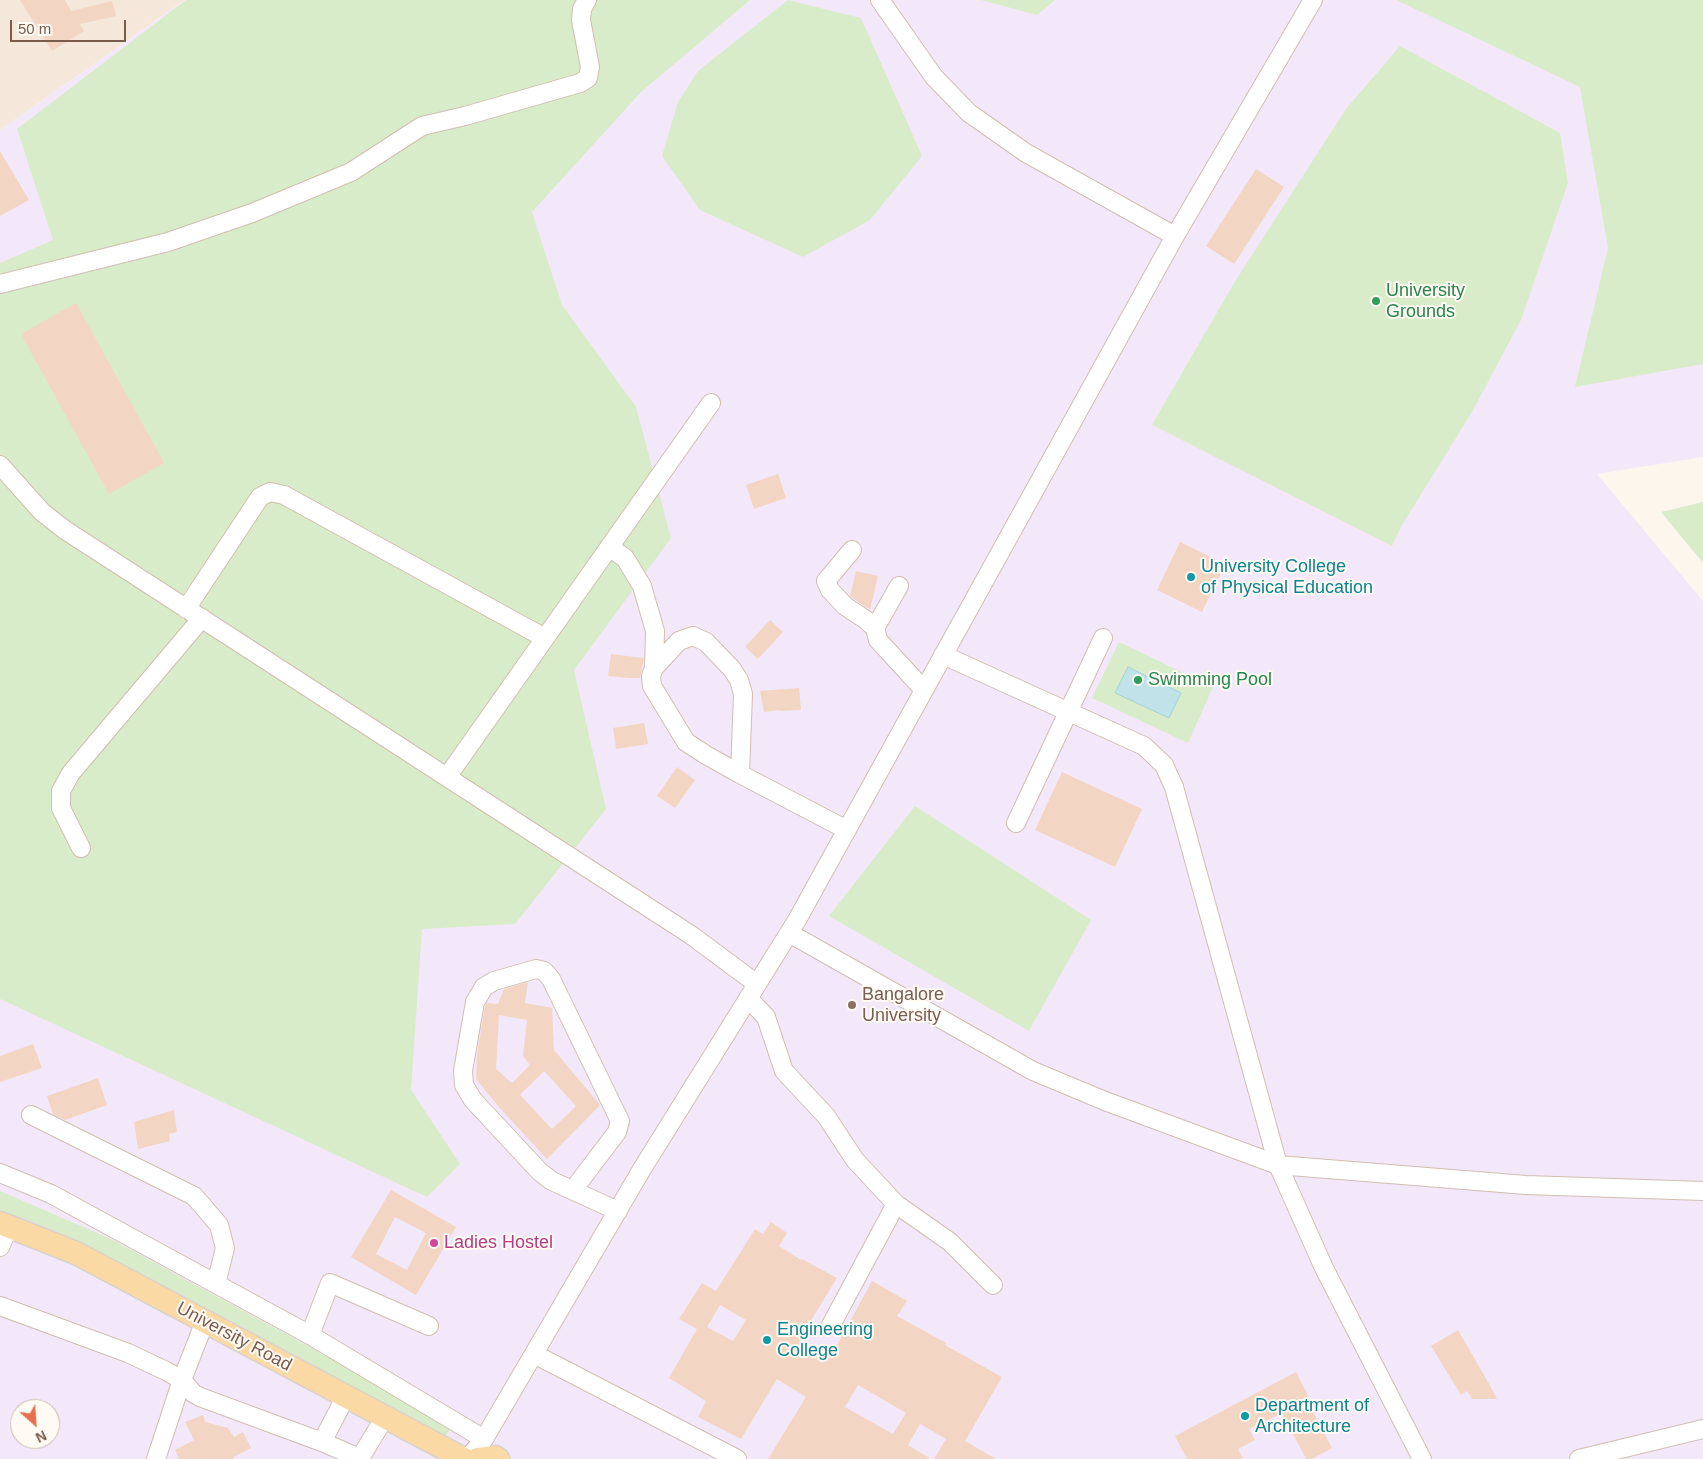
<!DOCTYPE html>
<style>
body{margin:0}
#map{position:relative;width:1703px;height:1459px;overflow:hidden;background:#fdf6ec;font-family:Helvetica,sans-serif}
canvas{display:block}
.north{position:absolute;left:10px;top:1399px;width:50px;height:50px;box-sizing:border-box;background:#fffaf3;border:1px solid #cabbb1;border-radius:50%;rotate:154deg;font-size:14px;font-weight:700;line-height:20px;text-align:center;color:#7a5c4d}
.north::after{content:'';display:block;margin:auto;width:18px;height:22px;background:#e76f51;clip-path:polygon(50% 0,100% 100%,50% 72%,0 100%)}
.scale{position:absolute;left:10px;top:20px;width:116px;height:22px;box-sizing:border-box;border:2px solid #7a5c4d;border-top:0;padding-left:6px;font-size:15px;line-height:18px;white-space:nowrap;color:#7a5c4d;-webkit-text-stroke:4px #fffaf3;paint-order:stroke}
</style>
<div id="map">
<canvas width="1703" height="1459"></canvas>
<div class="north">N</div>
<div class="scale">50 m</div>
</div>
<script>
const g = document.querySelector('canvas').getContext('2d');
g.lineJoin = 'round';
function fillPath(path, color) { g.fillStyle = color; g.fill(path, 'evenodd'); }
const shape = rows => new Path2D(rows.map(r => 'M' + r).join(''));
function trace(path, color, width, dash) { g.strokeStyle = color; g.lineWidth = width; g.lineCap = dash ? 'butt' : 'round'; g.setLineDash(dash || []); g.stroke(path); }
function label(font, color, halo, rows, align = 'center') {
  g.font = font + ' Helvetica,sans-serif'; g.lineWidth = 4; g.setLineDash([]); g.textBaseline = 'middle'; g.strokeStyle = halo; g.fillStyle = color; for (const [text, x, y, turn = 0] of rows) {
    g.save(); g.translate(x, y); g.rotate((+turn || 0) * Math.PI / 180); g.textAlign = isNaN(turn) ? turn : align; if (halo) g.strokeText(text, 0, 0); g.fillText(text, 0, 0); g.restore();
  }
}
fillPath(shape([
 [0,0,185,0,0,130]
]), '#f5e8da');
fillPath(shape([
 [185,0,1703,0,1703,457,1597,474,1703,601,1703,1459,0,1459,0,130],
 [20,1409,50,1409,50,1439,20,1439]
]), '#f3e8fa');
fillPath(shape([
 [186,0,750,0,641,92,532,212,562,305,636,407,671,538,574,670,606,809,515,924,422,929,411,1090,460,1164,427,1197,0,999,0,263,53,240,17,129],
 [788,0,861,18,922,156,870,220,803,257,700,210,662,156,678,102,698,71],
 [981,0,1055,0,1037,15],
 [1396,0,1703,0,1703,364,1575,387,1608,248,1580,87],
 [1400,46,1560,133,1568,183,1521,320,1472,412,1402,525,1392,546,1152,425,1234,283,1346,109],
 [1703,502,1703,563,1661,512],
 [1119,642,1213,687,1188,743,1092,698],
 [915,806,1091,920,1029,1031,829,916],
 [0,1191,111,1239,354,1371,452,1426,443,1440,0,1215]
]), '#d8ecc9');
const water = shape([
 [1128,667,1181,693,1169,718,1115,693,1128,667]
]);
fillPath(water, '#bfe3e8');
trace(water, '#a5d3da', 1);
fillPath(shape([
 [20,0,65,0,71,11,112,1,116,16,80,24,84,31,52,51],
 [0,151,29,200,0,216],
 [1256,169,1284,187,1234,264,1206,246],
 [76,303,164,463,109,494,21,334],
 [778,474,786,498,754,509,746,485],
 [1180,542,1225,564,1202,612,1157,590],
 [856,571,878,576,870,610,850,596],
 [770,620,783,632,758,659,745,647],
 [611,654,644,658,640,678,629,678,608,676],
 [799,688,801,710,780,711,780,710,764,712,760,691],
 [644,723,648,744,616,749,613,728],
 [677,767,695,780,675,808,657,796],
 [1062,772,1142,809,1115,867,1035,830],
 [528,982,525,1003,552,1008,554,1050,600,1105,547,1159,499,1107,476,1079,477,1055,485,1006,487,1003,498,1004,504,989],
 [499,1015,527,1020,523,1056,530,1065,512,1083,496,1069],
 [544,1071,576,1106,552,1129,520,1095],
 [33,1044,42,1068,0,1082,0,1056],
 [98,1078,107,1105,65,1120,53,1114,47,1096],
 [174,1110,177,1132,169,1134,170,1141,138,1149,134,1122],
 [391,1190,456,1227,416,1295,351,1257],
 [395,1217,426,1233,407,1270,376,1254],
 [771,1222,787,1233,779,1246,801,1260,802,1259,837,1278,799,1340,830,1358,872,1281,907,1301,897,1316,946,1343,945,1345,1002,1377,965,1441,996,1459,934,1459,946,1439,920,1424,908,1445,931,1459,768,1459,806,1397,777,1379,741,1439,698,1417,706,1401,669,1378,697,1329,679,1319,702,1283,716,1291,755,1229,763,1234],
 [720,1305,746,1320,733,1341,707,1327],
 [858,1385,906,1413,893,1434,845,1407],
 [1458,1330,1492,1389,1497,1399,1472,1399,1467,1391,1461,1395,1431,1346],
 [1296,1372,1315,1409,1312,1410,1332,1448,1312,1459,1306,1459,1282,1413,1249,1429,1255,1440,1238,1449,1243,1459,1187,1459,1175,1436],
 [203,1415,205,1422,228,1428,234,1437,243,1432,251,1448,234,1457,233,1459,179,1459,175,1450,194,1440,185,1422]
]), '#f3d5c3');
const minor = shape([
 [880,0,934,77,969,113,1026,153,1175,236],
 [0,284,168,242,252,213,351,172,422,126,465,116,580,83,588,78,590,67,581,20,582,9,587,0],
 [0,465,42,512,65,530,691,935,757,984],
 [609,547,625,558,642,586,655,631,654,668],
 [852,550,826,581,830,590,845,606,866,620,875,628,878,640,924,690],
 [186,609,260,497,270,492,284,495,545,638],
 [875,628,899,586],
 [943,655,1144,746,1164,765,1174,787,1278,1165,1324,1268,1422,1459],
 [740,774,743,694,739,680,732,669,706,642,693,636,679,641,654,668,651,676,652,686,686,742,706,755,740,774,847,830],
 [447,777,711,403],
 [1016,823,1103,638],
 [81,848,61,808,61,791,71,773,202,618],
 [789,933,1033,1071,1105,1101,1278,1165,1526,1185,1703,1191],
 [748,998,766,1017,784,1071,826,1116,855,1160,896,1204,950,1242,993,1285],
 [31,1115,194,1196,219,1225,225,1248,216,1284],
 [0,1173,51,1194,310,1335,484,1439],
 [573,1190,617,1132,620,1121,551,979,544,971,536,969,494,981,484,987,475,1002,463,1071,464,1085,473,1100,540,1172,552,1181,618,1211],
 [0,1247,9,1227],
 [0,1306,128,1353,166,1371,182,1380,193,1393,200,1397,322,1442],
 [831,1325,896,1204],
 [310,1335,330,1283,429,1326],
 [534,1354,737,1459],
 [346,1396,322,1442,357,1457,362,1455,385,1417],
 [156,1459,182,1380,205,1321],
 [467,1459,484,1439,642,1169,797,920,1175,236,1313,0],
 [1579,1459,1703,1429]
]);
const major = shape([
 [0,1223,76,1253,464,1459],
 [478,1459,495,1457,498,1459]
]);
trace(minor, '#d1beb0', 20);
trace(major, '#dad1cd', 25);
trace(minor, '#fff', 18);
trace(major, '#fbd9a5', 22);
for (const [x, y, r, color] of [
 [1376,301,5,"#2e9e5b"],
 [1191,577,5,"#0f9aa8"],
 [1138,680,5,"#2e9e5b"],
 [852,1005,5,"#8d6e63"],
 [434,1243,5,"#d1479c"],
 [767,1340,5,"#0f9aa8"],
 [1245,1416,5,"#0f9aa8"]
]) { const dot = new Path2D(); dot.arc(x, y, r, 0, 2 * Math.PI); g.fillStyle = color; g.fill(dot); trace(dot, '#fffaf3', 2); }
label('18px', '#27864d', '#fffaf3', [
 ["University",1386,291],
 ["Grounds",1386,312],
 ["Swimming Pool",1148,680]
], 'left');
label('18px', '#0d838f', '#fffaf3', [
 ["University College",1201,567],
 ["of Physical Education",1201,588],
 ["Engineering",777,1330],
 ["College",777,1351],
 ["Department of",1255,1406],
 ["Architecture",1255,1427]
], 'left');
label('18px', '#785e54', '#fffaf3', [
 ["Bangalore",862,995],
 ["University",862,1016]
], 'left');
label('18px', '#b23c85', '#fffaf3', [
 ["Ladies Hostel",444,1243]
], 'left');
label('18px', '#7a5c4d', '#fffaf3', [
 ["University Road",234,1337,28]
]);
</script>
